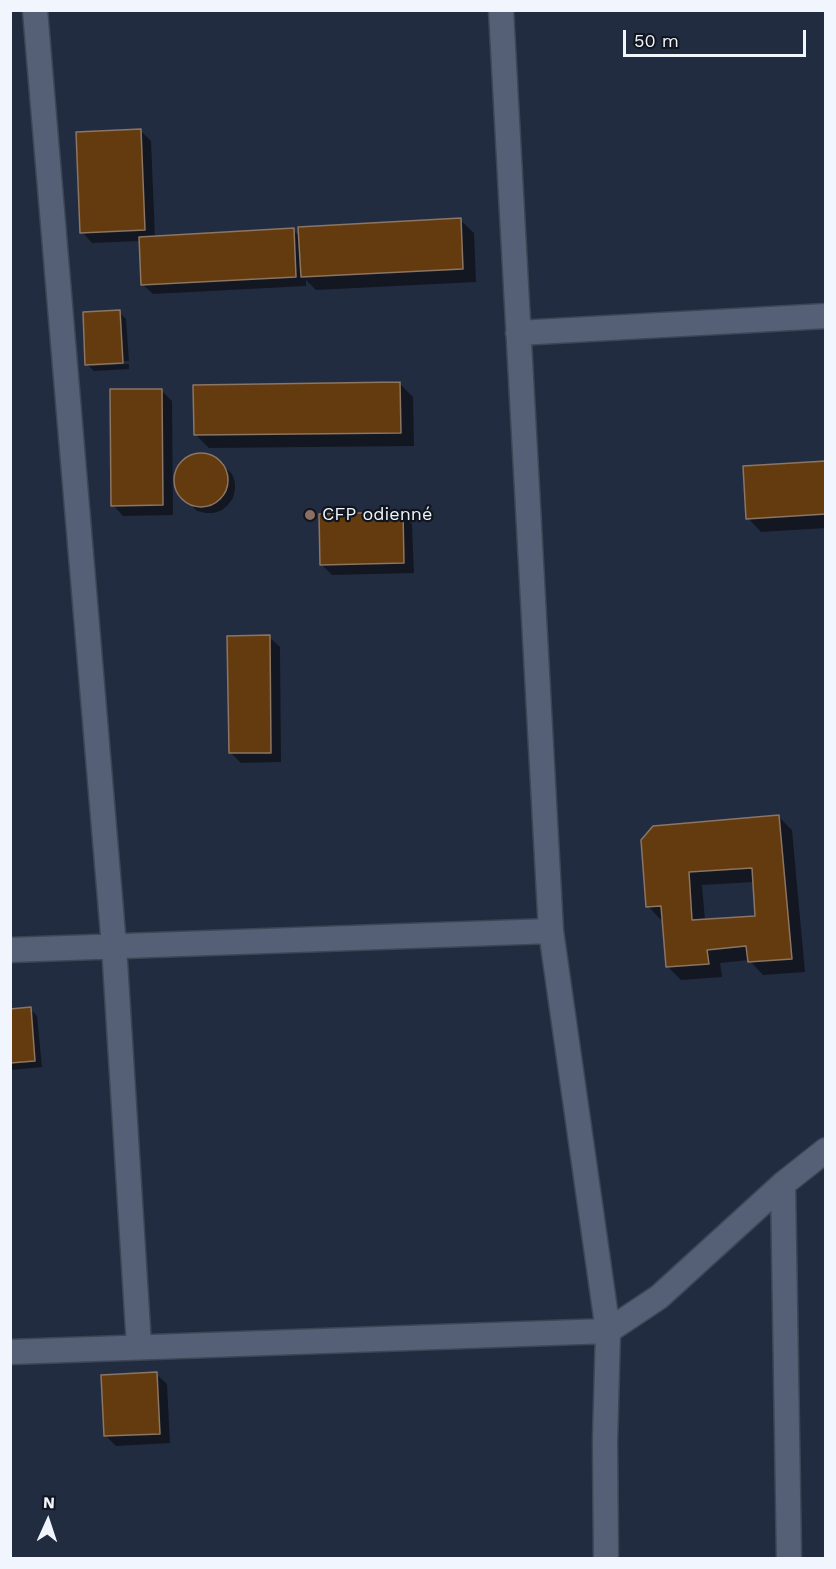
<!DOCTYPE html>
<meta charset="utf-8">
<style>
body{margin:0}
#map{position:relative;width:836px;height:1569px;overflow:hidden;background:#222c41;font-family:"Work Sans",sans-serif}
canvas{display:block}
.frame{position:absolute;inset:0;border:12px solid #f1f5fd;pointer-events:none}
.north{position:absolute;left:18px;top:1491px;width:60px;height:60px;-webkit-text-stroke:4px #10151e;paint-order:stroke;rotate:3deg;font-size:16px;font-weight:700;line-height:24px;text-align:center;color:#f1f5fd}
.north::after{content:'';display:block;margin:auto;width:21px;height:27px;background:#f1f5fd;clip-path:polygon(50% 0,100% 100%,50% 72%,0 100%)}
.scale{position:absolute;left:623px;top:30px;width:183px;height:27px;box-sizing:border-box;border:3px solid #f1f5fd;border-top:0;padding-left:8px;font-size:18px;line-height:21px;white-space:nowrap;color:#f1f5fd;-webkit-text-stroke:4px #10151e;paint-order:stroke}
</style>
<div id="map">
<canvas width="836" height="1569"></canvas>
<div class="frame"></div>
<div class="north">N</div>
<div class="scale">50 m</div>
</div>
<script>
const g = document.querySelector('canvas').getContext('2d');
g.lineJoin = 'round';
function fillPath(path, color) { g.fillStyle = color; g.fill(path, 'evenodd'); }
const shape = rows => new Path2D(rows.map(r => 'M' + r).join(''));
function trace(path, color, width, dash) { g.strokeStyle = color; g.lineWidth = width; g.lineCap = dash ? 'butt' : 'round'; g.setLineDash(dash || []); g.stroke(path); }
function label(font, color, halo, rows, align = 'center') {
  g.font = font + ' "Work Sans",sans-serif'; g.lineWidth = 4.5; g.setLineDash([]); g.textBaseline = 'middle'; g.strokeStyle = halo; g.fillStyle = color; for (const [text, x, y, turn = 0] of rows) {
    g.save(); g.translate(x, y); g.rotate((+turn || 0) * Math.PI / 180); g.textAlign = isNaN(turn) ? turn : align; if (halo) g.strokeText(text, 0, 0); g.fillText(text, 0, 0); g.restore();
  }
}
fillPath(shape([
 [141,131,151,141,155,237,293,230,300,237,460,220,474,233,476,282,316,290,306,280,306,286,153,294,142,284,140,241,92,243,82,232],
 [119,312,126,319,129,361,91,363,91,366,129,364,129,369,94,371,87,364],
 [400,384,413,397,414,446,209,448,196,435],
 [161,390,172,401,173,515,123,516,113,505],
 [203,454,211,456,218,460,232,474,235,482,235,490,233,498,228,505,222,510,214,513,206,513,197,511,191,505,178,491,175,482,177,473,180,465,187,458,195,455],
 [826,463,826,528,761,532,748,518],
 [402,513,412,524,414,573,332,575,322,565],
 [269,637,280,647,281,762,241,763,230,752],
 [779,817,792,830,805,972,763,975,749,960,720,963,722,977,681,980,668,967,664,920,661,920,648,906,642,841],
 [754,882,757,917,705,920,702,885],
 [30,1009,37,1016,42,1067,10,1070,10,1010],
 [156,1374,167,1384,170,1443,116,1446,106,1436]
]), '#0007');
const building = shape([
 [141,129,145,230,80,233,76,132,141,129],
 [461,218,463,269,301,277,298,227,461,218],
 [294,228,296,277,141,285,139,237,294,228],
 [120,310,123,363,85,365,83,312,120,310],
 [400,382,401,433,194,435,193,385,400,382],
 [110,389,162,389,163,505,111,506,110,389],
 '174 480a27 27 0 1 1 54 0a27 27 0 1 1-54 0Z',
 [826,461,826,514,746,519,743,466,826,461],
 [403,512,404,563,320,565,319,514,403,512],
 [270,635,271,753,229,753,227,636,270,635],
 [779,815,792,959,748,962,746,946,707,950,709,964,666,967,661,906,646,907,641,840,653,826,779,815],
 [752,868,755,916,692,920,689,872,752,868],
 [31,1007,35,1061,10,1063,10,1009,31,1007],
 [157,1372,160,1434,104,1436,101,1375,157,1372]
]);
fillPath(building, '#633b0f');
trace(building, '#8c7562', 1.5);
const street = shape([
 [35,10,114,946,139,1346],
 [501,10,551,931,608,1331,605,1441,606,1558],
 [518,333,826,316],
 [10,950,551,931],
 [783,1184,789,1558],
 [10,1352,608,1331,659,1297,783,1184,826,1150]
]);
trace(street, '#3e4656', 27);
trace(street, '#556077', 24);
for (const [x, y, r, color] of [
 [310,515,6,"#8d6e63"]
]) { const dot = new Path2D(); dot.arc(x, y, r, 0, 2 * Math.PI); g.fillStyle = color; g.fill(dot); trace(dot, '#10151e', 2); }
label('18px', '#f1f5fd', '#10151e', [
 ["CFP odienné",322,515]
], 'left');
</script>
